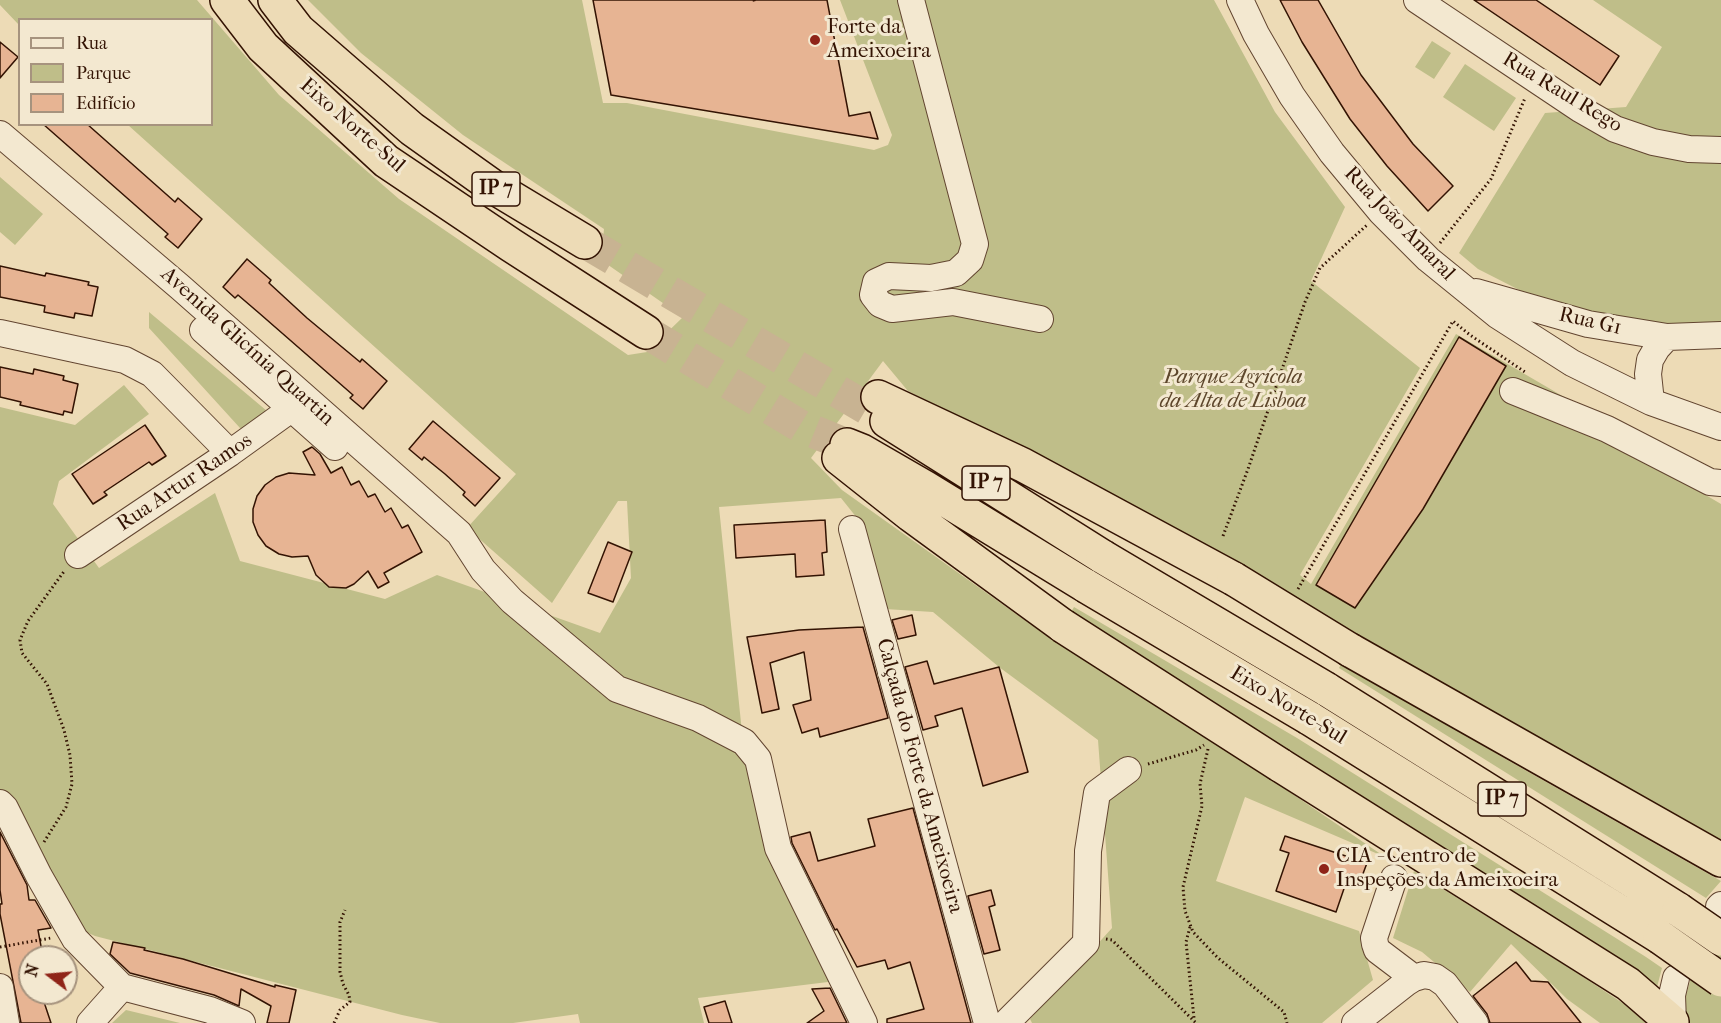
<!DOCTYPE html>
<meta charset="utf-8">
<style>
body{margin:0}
#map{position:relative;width:1721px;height:1023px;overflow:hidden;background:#eddbb6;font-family:"IM FELL French Canon",serif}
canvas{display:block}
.legend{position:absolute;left:18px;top:18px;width:195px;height:108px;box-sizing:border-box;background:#f3e8d0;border:2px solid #a6937e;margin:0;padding:8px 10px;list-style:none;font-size:18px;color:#331303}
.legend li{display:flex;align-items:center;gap:12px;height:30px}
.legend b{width:30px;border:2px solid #a6937e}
.north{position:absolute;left:18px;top:945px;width:60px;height:60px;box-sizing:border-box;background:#f3e8d0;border:2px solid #a6937e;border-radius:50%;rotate:286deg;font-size:16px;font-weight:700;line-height:24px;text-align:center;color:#331303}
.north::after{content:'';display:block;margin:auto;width:21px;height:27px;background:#8f2418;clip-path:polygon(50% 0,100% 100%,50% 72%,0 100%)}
</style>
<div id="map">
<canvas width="1721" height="1023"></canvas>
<ul class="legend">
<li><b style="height:8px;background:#f3e8d0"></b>Rua</li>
<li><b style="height:16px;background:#bfbe89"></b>Parque</li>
<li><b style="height:16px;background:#e7b493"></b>Edifício</li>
</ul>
<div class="north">N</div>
</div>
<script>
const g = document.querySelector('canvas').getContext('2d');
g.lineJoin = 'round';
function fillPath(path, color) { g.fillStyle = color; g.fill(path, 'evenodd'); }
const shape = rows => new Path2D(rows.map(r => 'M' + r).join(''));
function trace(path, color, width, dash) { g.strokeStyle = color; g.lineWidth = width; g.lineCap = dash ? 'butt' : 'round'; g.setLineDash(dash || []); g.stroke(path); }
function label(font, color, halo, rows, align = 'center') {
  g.font = font + ' "IM FELL French Canon",serif'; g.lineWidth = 6; g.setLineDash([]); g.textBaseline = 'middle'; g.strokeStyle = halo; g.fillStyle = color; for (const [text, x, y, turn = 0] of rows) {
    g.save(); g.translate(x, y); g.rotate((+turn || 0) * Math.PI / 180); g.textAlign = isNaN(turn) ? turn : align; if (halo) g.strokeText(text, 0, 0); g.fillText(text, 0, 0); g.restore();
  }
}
fillPath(shape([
 [0,0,197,0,279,95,399,199,628,355,647,352,683,317,601,260,604,229,463,135,361,53,308,0,582,0,603,103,627,103,874,150,888,145,892,135,840,0,1214,0,1275,112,1345,207,1311,281,1420,368,1300,575,1311,584,1456,334,1595,415,1717,470,1704,494,1721,504,1721,843,1296,599,1043,459,908,391,883,361,811,458,842,490,1054,641,1272,780,1385,857,1245,797,1216,881,1359,931,1373,980,1322,1023,1032,1023,1030,1019,1112,928,1098,740,999,667,933,612,885,609,857,518,841,498,719,507,745,762,775,854,836,981,698,998,704,1023,580,1023,578,1014,513,1023,440,1023,402,1015,95,936,77,928,8,799,0,790,0,407,75,425,124,385,149,414,59,481,53,504,99,568,215,493,240,561,385,599,437,575,600,633,631,578,627,501,618,501,552,603,467,528,516,474,128,125,212,124,212,20,20,20,19,25,0,5],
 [1593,0,1721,0,1721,342,1680,345,1537,299,1478,269,1459,253,1545,113,1626,107,1662,47],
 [1432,41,1451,53,1434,79,1415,67],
 [1465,64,1516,98,1494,131,1443,97],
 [0,177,43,214,15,245,0,232],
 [149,312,267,411,266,416,246,429,240,428,149,328],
 [1074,607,1297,738,1646,957,1662,968,1657,987,1285,758,1070,614],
 [1342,662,1509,761,1721,881,1706,898,1339,668],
 [1414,871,1568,967,1624,1004,1646,1023,1600,1023,1567,999,1511,944,1470,992,1422,952,1393,938],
 [1721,926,1721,1023,1686,1023,1686,995,1695,965,1711,938],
 [126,1010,180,1023,112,1023]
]), '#bfbe89');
const building = shape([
 [593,0,827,0,849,116,870,112,878,139,611,95,593,0],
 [1280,0,1318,0,1361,75,1413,144,1453,186,1428,211,1387,166,1350,119,1302,42,1280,0],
 [1474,0,1536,0,1619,56,1600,85,1474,0],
 [0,42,18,57,0,78,0,42],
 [43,124,87,124,175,202,178,198,202,219,178,248,165,237,168,234,43,124],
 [247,259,271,280,269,283,307,318,360,362,362,359,387,381,363,409,350,398,353,395,259,313,238,295,235,298,223,287,247,259],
 [0,266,45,276,46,273,89,282,88,285,98,287,92,316,75,313,74,318,44,312,45,306,0,297,0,266],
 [1459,337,1506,366,1423,509,1355,608,1316,585,1459,337],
 [0,367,33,374,34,369,64,376,63,380,78,384,72,413,64,411,63,415,20,405,21,402,0,397,0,367],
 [433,421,500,478,475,506,463,495,465,492,445,474,424,457,422,460,409,449,433,421],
 [145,425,166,456,152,465,149,462,104,492,107,495,93,504,72,474,145,425],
 [312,447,320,454,331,473,342,467,351,485,359,481,368,497,375,494,385,512,391,508,402,528,408,525,422,552,384,573,389,582,378,588,368,571,354,584,346,588,329,587,316,575,308,556,292,557,279,554,266,546,258,535,253,522,253,509,257,496,265,485,276,477,289,473,315,475,303,452,312,447],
 [825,520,827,552,822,553,824,575,796,577,795,554,736,558,734,525,825,520],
 [608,542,632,552,613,602,588,593,608,542],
 [912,615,916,635,898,639,892,620,912,615],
 [863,627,888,718,820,737,818,728,802,733,793,705,811,700,804,652,770,663,779,709,762,713,747,637,799,630,863,627],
 [927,661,934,684,999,667,1028,772,983,786,962,708,935,716,938,726,923,730,905,667,927,661],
 [913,808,971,1023,887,1023,887,1019,924,1009,910,962,888,969,885,960,857,967,837,929,835,930,792,843,791,837,810,832,818,861,875,846,868,819,913,808],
 [0,832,27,885,29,900,35,900,51,928,38,930,43,957,30,957,30,993,41,993,51,1023,21,1023,0,914,0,904,2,904,0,890,0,832],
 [1285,836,1367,863,1361,879,1349,874,1336,912,1276,891,1289,853,1280,850,1285,836],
 [991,890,995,905,989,907,1000,950,984,954,968,896,991,890],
 [113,942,145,948,144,950,183,959,275,987,275,985,296,990,289,1023,267,1023,271,1006,241,989,239,1006,214,995,130,973,110,954,113,942],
 [1516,962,1531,981,1548,982,1581,1023,1490,1023,1487,1014,1473,996,1516,962],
 [830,988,847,1023,807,1023,824,1011,812,989,830,988],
 [725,1001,732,1023,709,1023,704,1007,725,1001]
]);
fillPath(building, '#e7b493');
trace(building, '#331303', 1.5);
trace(shape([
 [585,242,868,409],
 [646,332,800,426,847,445]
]), '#c8b392', 33, [33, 16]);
const minor = shape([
 [911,0,975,244,970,260,956,273,931,278,889,276,876,282,873,295,880,304,892,309,953,302,1040,319],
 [1240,0,1256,34,1292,96,1332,153,1381,212,1428,259,1497,315,1572,363,1651,402,1721,427],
 [1417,0,1580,109,1615,129,1653,142,1689,149,1721,150],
 [0,134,180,287,459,533,483,570,512,601,617,689,698,718,744,742,758,759,778,848,864,1023],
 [1476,292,1588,324,1667,337,1721,335],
 [203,330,335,447],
 [0,333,125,360,152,374,230,453],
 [1513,391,1607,429,1710,482,1721,483],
 [1651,402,1648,374,1650,360,1657,348,1667,337],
 [852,529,987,1023],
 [78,555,230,453,305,399],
 [0,803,5,808,39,876,75,939,122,987,210,1010,242,1023],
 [1394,878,1374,938,1375,944,1377,950,1414,978],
 [1719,907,1721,905],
 [0,987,6,1023],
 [90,1023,122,987],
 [1006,1023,1086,943,1088,851,1097,793,1128,770],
 [1355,1023,1406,983,1414,978,1424,975,1435,977,1445,984,1475,1023],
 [1673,1023,1672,995,1676,978]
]);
const highway = shape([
 [227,0,263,47,386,161,511,245,646,332],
 [275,0,298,30,412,129,492,186,585,242],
 [878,397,1023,465,1234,579],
 [887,421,1103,557],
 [847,445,862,451,926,488,1086,586],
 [839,458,911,515,1063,626],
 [1350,650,1721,860],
 [1326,689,1679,910],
 [1309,718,1660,937],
 [1280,765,1628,984,1672,1022]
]);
trace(minor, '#624530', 28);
trace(highway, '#331303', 36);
trace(shape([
 [754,0,755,4],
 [1440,243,1491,179,1525,98],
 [1223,536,1248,469,1305,302,1320,268,1367,225],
 [1298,589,1453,321,1470,335,1525,372],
 [1208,749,1200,784,1202,806,1183,887,1185,911,1193,932,1218,958,1284,1012,1287,1023],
 [1148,764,1196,750,1204,745],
 [44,842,66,807,72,784,70,755,64,730,47,684,22,653,20,640,28,621,65,570],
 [1190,927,1186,942,1194,1018],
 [1106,939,1112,940,1196,1023],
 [0,947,51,938],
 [334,1023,340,1010,350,1002,349,995,343,984,340,972,340,922,345,910]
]), '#331303', 3, [1.5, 3]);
trace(minor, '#f3e8d0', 26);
trace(highway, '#eddbb6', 33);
const highwayBridge = shape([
 [1103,557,1326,689],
 [1234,579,1350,650],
 [1086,586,1309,718],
 [1063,626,1280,765],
 [1679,910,1721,939],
 [1660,937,1721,980]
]);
trace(highwayBridge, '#331303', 36, []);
trace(highwayBridge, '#eddbb6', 33);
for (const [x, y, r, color] of [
 [815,40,6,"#8f2418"],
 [1324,869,6,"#8f2418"]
]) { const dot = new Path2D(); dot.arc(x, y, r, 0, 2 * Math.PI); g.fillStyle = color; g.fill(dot); trace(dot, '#f3e8d0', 2); }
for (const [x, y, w] of [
 [496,189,48],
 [986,483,48],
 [1502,799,48]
]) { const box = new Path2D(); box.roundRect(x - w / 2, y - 17, w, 34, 4.5); g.fillStyle = '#f3e8d0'; g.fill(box); trace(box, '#331303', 1.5); }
label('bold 20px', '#331303', null, [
 ["IP 7",496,189],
 ["IP 7",986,483],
 ["IP 7",1502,799]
]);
label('21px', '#331303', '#f3e8d0', [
 ["Forte da",827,28],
 ["Ameixoeira",827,52],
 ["CIA - Centro de",1336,857],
 ["Inspeções da Ameixoeira",1336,881]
], 'left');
label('21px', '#331303', '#f3e8d0', [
 ["Rua Raul Rego",1562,93,31],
 ["Eixo Norte-Sul",352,126,41],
 ["Rua João Amaral",1399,224,46],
 ["Rua G1",1590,322,13],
 ["Avenida Glicínia Quartin",247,347,42],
 ["Rua Artur Ramos",185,483,-34],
 ["Eixo Norte-Sul",1288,706,31],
 ["Calçada do Forte da Ameixoeira",919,776,75]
]);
label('italic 21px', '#5d462b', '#f3e8d0', [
 ["Parque Agrícola",1233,378],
 ["da Alta de Lisboa",1233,402]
]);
</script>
